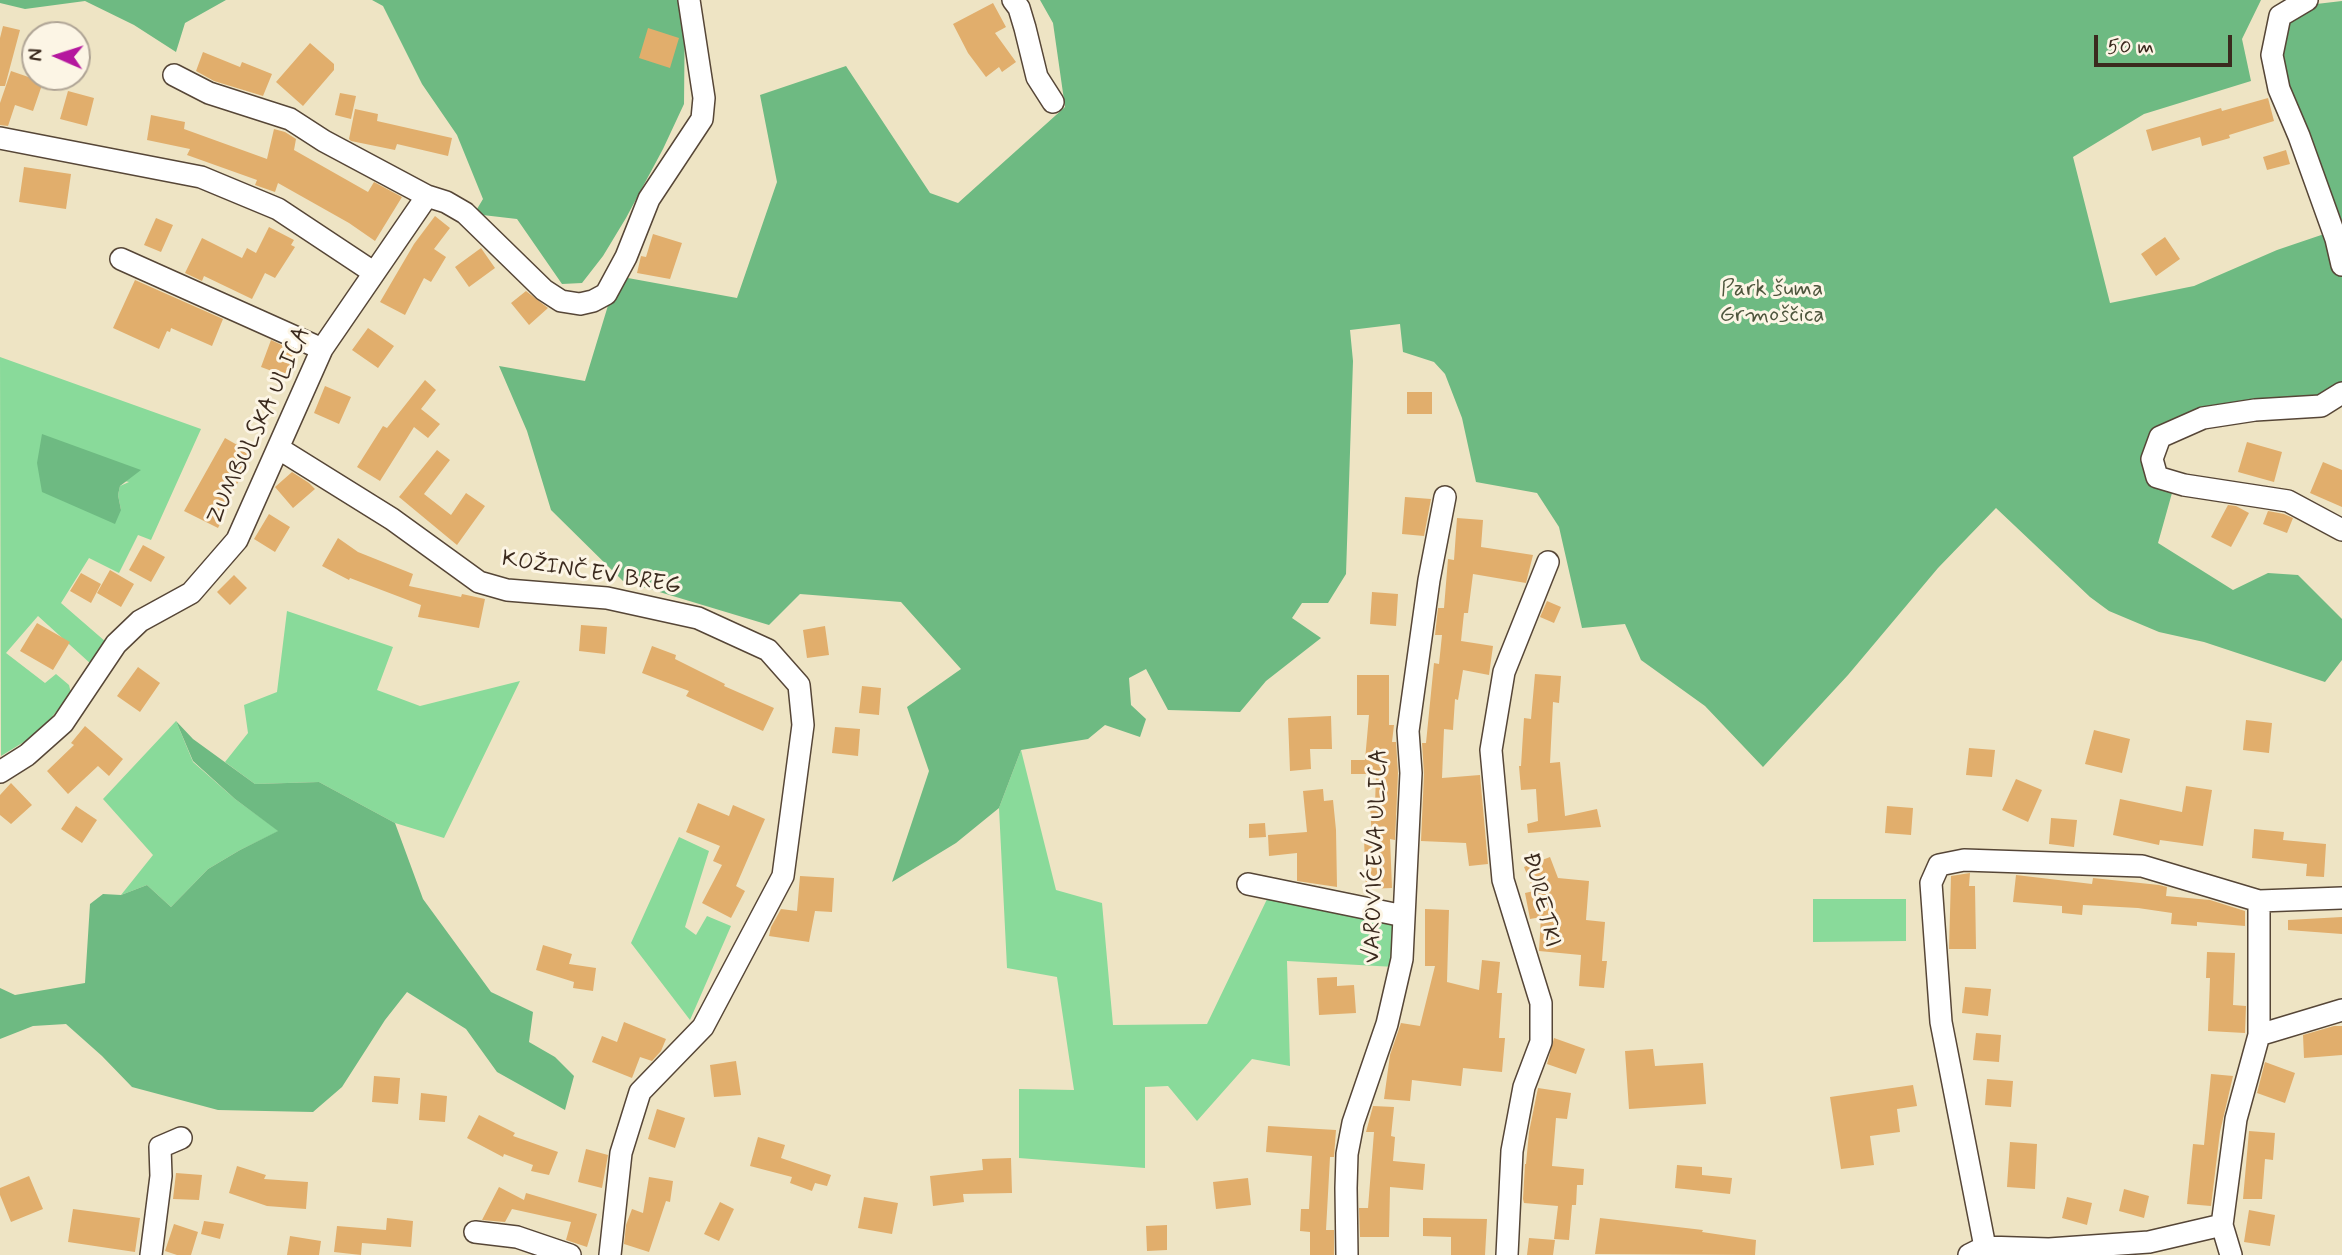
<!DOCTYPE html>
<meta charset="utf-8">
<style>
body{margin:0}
#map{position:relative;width:2342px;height:1255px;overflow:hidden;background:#eee4c4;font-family:Mynerve,sans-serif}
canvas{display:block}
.north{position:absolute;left:21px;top:21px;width:70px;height:70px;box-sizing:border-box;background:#fcf5e5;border:2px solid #afa495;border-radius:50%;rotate:273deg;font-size:19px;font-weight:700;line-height:28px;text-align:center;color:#3b2a1e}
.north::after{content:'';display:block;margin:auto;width:24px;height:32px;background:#b5179e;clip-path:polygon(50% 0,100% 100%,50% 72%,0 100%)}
.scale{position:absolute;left:2094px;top:35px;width:138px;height:32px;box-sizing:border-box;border:4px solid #3b2a1e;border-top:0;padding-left:9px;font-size:21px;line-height:24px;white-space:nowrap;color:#3b2a1e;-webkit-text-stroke:5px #fcf5e5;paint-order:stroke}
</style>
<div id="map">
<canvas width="2342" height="1255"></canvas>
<div class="north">N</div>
<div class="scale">50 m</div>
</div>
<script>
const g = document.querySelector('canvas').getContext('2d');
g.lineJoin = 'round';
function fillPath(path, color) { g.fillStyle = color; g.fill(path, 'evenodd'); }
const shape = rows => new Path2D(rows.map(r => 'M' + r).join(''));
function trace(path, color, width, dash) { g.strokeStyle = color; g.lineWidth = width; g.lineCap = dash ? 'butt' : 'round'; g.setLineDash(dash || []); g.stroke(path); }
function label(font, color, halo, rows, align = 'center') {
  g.font = font + ' Mynerve,sans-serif'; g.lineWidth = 6; g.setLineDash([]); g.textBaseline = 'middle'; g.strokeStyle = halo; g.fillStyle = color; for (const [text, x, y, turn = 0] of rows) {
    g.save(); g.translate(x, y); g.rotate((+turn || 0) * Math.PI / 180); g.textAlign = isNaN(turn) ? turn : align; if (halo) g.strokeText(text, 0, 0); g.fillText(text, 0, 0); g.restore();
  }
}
fillPath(shape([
 [0,357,201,429,151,540,138,535,119,573,89,558,61,603,106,642,91,664,38,616,6,653,45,683,56,674,69,685,71,693,40,732,1,756],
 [37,463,129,482,120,486,118,495,121,510],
 [287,611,393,647,377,690,420,706,520,681,444,838,395,823,319,782,255,784,225,762,248,733,244,705,277,692],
 [176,721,193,762,235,799,279,831,240,850,208,869,171,907,147,885,121,895,153,855,103,799],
 [1021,750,1056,890,1102,903,1113,1025,1207,1024,1269,895,1393,918,1395,925,1395,967,1287,961,1290,1066,1252,1059,1197,1121,1168,1086,1145,1087,1145,1168,1019,1158,1019,1089,1074,1090,1057,977,1007,968,999,808],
 [679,837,709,851,685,927,696,935,707,916,731,926,690,1020,631,943],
 [1813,899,1906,899,1906,941,1813,942]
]), '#89da9a');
fillPath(shape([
 [0,0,226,0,185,23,176,52,134,25,85,1,25,9,0,3],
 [372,0,685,0,684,104,663,149,626,218,603,256,582,283,562,284,517,219,474,214,483,199,457,135,422,84,383,6],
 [1040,0,2261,0,2242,39,2251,81,2144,114,2073,157,2110,303,2194,286,2277,250,2336,230,2278,68,2282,8,2342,1,2342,387,2332,393,2170,424,2152,482,2172,493,2158,543,2233,590,2268,573,2298,575,2342,619,2342,660,2325,682,2204,642,2159,632,2109,611,2090,597,1996,508,1938,568,1848,675,1763,767,1705,706,1641,660,1625,624,1582,628,1559,527,1537,493,1476,482,1462,418,1445,374,1434,362,1403,352,1400,324,1350,330,1353,361,1346,574,1328,603,1302,603,1292,618,1321,638,1266,681,1240,712,1168,710,1146,669,1129,678,1131,705,1146,719,1140,737,1105,725,1088,739,1021,750,999,808,956,843,892,882,929,771,907,707,961,669,901,602,800,594,769,625,623,581,551,510,527,431,499,366,585,381,617,276,737,298,777,182,760,95,846,66,930,193,958,203,1065,107,1053,23],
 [42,434,141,470,120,486,118,495,121,510,115,524,42,492,37,463],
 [176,721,193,739,255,784,319,782,395,823,423,899,491,992,533,1012,529,1042,555,1057,574,1076,565,1110,497,1072,466,1029,407,992,385,1020,342,1087,313,1112,218,1110,132,1087,102,1056,66,1024,33,1026,0,1039,0,988,15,995,85,983,90,904,103,894,121,895,147,885,171,907,208,869,240,850,278,831,235,799,193,761]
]), '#6eba82');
fillPath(shape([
 [993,3,1006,27,995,33,1016,62,1002,72,999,67,986,77,968,53,953,24],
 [3,26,20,30,5,86,0,86,0,38],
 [648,28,679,38,670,68,639,58],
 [310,43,334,64,334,70,303,106,276,82],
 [203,52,240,67,242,62,272,74,263,96,214,81,196,71],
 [11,71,43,82,33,111,15,105,8,126,0,125,0,103],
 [68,91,94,98,87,126,60,119],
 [340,93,356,96,351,119,335,115],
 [2268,98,2274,121,2229,135,2230,138,2202,146,2200,137,2152,151,2146,130,2221,108,2222,111],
 [355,109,378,114,377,121,452,138,448,156,397,144,395,150,351,141,349,139],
 [151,115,185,122,184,129,267,159,274,129,285,132,296,139,294,150,368,192,374,182,402,197,375,241,349,223,278,183,275,192,255,185,257,180,187,155,190,149,147,140],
 [2286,150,2290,164,2267,170,2263,157],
 [24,167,71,174,66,209,19,202],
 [435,216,450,228,434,249,446,257,431,282,424,278,405,315,380,302,414,244],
 [156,218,173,225,161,252,144,245],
 [269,227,294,240,291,245,295,247,275,278,265,273,252,299,204,276,202,281,185,273,202,238,242,258,247,248,256,253],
 [653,234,682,243,670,279,637,273,641,256,646,257],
 [2165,237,2180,259,2156,276,2141,254],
 [481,248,495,268,469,287,455,267],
 [135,280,223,319,212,346,171,328,170,332,167,331,159,349,113,328],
 [526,291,548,308,529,325,511,303],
 [368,328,394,346,378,368,352,350],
 [271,340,297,352,288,377,261,367],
 [425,380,436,390,421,409,440,424,428,438,414,427,380,481,357,467,383,426,387,428],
 [325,386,351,397,339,424,314,413],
 [1407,392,1432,392,1432,414,1407,414],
 [225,438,253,454,227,503,230,504,218,528,184,511],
 [2247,442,2282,452,2274,482,2238,472],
 [437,450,450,460,424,494,451,515,466,493,485,506,457,545,399,497],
 [2323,462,2342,470,2342,507,2310,493],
 [292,472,309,483,315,489,293,508,275,487],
 [1405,497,1431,499,1424,536,1402,534],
 [2228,505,2236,506,2249,513,2231,547,2211,537],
 [2268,511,2284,514,2293,518,2287,533,2263,524],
 [269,514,290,527,275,552,254,539],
 [1457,518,1483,520,1481,547,1533,555,1526,583,1473,574,1468,613,1464,613,1461,641,1493,646,1489,675,1463,670,1458,700,1455,699,1453,730,1444,729,1442,778,1480,775,1488,864,1469,866,1466,843,1421,841,1424,774,1422,743,1426,743,1434,663,1439,664,1442,635,1435,635,1438,608,1444,608,1448,559,1454,560],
 [338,538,358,552,413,574,409,586,461,597,462,594,485,599,479,628,418,617,421,605,350,578,349,580,322,566],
 [143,545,165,557,151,582,129,570],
 [110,570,134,584,121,607,97,593],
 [81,573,101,584,91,603,70,591],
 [234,575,247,588,230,605,217,592],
 [1372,592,1398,594,1396,626,1370,624],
 [1547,601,1561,607,1554,623,1540,617],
 [37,623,70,642,53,670,20,651],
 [581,625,607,627,605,654,579,651],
 [825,626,829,655,807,658,803,630],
 [652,646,676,655,675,659,725,684,724,686,774,708,763,731,686,696,689,691,642,673],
 [138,667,160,683,140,712,117,696],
 [1535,674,1561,676,1559,703,1553,702,1550,763,1560,762,1565,816,1597,809,1601,827,1528,833,1527,824,1538,821,1536,789,1521,790,1519,766,1521,766,1524,718,1531,719],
 [1357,675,1389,675,1389,725,1394,725,1392,742,1396,742,1398,773,1395,840,1390,839,1392,888,1366,889,1364,839,1372,838,1370,806,1375,805,1376,774,1351,774,1351,760,1365,760,1369,715,1357,715],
 [862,686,881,688,879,715,859,713],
 [1331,716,1332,749,1310,749,1311,769,1290,771,1288,718],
 [2246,720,2272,723,2269,753,2243,750],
 [85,726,123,759,109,776,98,766,68,794,47,771,74,745,71,743],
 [835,727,860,729,858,756,832,753],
 [2094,730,2130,739,2122,773,2085,764],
 [1969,748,1995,750,1992,777,1966,775],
 [2016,779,2042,790,2028,822,2002,810],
 [11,783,32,805,11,824,0,815,0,795],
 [2186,786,2212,790,2203,846,2160,840,2159,845,2113,835,2120,799,2182,812],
 [1323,789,1324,801,1333,800,1336,830,1337,887,1297,881,1297,853,1269,856,1268,835,1307,832,1303,791],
 [698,803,729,816,733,805,765,819,736,886,745,891,731,918,702,903,722,865,713,861,720,846,686,832],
 [76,806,97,820,82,843,61,829],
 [1887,806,1913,808,1911,835,1885,833],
 [2051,818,2077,820,2074,847,2049,844],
 [1265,823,1266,837,1249,838,1249,824],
 [2254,829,2284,832,2283,840,2326,844,2324,877,2306,876,2307,864,2252,858],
 [1550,857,1558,878,1589,881,1586,920,1605,922,1602,961,1607,961,1604,988,1579,986,1581,955,1539,951,1541,917,1530,919,1525,893,1534,891,1524,867],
 [1970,873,1969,886,1975,886,1976,949,1949,949,1951,876],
 [2016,875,2092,884,2093,878,2159,885,2167,887,2166,896,2210,900,2245,911,2245,926,2197,922,2197,926,2171,924,2172,913,2138,908,2083,905,2082,915,2062,913,2062,906,2013,902],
 [800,876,834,878,832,912,815,911,809,942,769,936,771,927,781,909,797,911],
 [1425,909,1449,910,1447,982,1479,990,1482,960,1500,962,1497,993,1502,993,1499,1038,1505,1038,1502,1072,1463,1068,1461,1086,1412,1080,1410,1101,1384,1099,1390,1055,1401,1023,1420,1026,1435,966,1425,966],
 [2342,917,2342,934,2288,930,2288,920],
 [543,945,572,954,569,964,596,968,593,991,573,988,574,982,536,970],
 [2207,952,2235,953,2233,1005,2246,1006,2245,1033,2208,1031,2210,978,2206,978],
 [1337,977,1337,986,1354,985,1356,1013,1319,1015,1317,978],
 [1965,987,1991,989,1988,1016,1962,1013],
 [624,1022,666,1039,661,1051,652,1061,640,1057,632,1078,592,1062,602,1036,617,1042],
 [2334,1026,2342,1026,2342,1055,2304,1058,2303,1035],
 [1976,1033,2001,1035,1999,1062,1973,1060],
 [1554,1038,1585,1049,1576,1074,1547,1064],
 [1653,1049,1655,1066,1703,1063,1706,1104,1629,1109,1625,1051],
 [736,1061,741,1095,714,1097,710,1065],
 [2265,1062,2295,1073,2285,1103,2257,1093],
 [2211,1074,2233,1076,2220,1132,2211,1206,2187,1204,2193,1144,2204,1145],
 [374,1076,400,1078,398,1104,372,1102],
 [1987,1079,2013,1081,2011,1107,1985,1105],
 [1913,1085,1917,1106,1897,1109,1900,1132,1870,1136,1874,1165,1841,1169,1830,1097],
 [1538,1088,1571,1093,1567,1119,1556,1118,1552,1166,1584,1169,1583,1185,1577,1185,1576,1205,1572,1205,1569,1240,1554,1239,1558,1206,1524,1203,1523,1199,1525,1164,1526,1164,1529,1132],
 [421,1093,447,1096,445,1122,419,1120],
 [1373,1106,1394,1107,1391,1136,1395,1137,1393,1161,1425,1164,1423,1190,1390,1187,1389,1237,1360,1237,1359,1208,1368,1208,1374,1132,1366,1132],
 [657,1109,685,1118,675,1148,648,1139],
 [479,1115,515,1133,513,1136,558,1152,549,1175,531,1171,533,1165,504,1154,503,1157,467,1138],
 [1268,1126,1336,1130,1334,1157,1330,1157,1326,1230,1334,1230,1334,1255,1310,1255,1310,1232,1300,1231,1301,1209,1309,1209,1312,1156,1266,1152],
 [2249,1131,2275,1133,2273,1160,2265,1159,2262,1199,2243,1199],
 [758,1137,785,1145,781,1158,831,1175,827,1186,815,1183,812,1191,790,1183,792,1177,750,1166],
 [2010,1142,2037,1144,2035,1189,2007,1187],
 [586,1149,608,1155,602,1188,578,1182],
 [1011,1158,1012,1193,963,1194,964,1202,933,1206,930,1176,983,1170,982,1159],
 [1677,1165,1702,1167,1702,1175,1732,1178,1730,1194,1675,1188],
 [237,1166,266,1175,264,1179,308,1182,306,1209,267,1206,229,1193],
 [176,1173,202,1175,199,1200,173,1199],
 [29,1176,43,1209,11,1222,0,1195,0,1188],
 [649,1177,673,1181,670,1202,666,1201,649,1252,624,1244,626,1225,632,1209,643,1213],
 [1248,1178,1251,1205,1216,1209,1213,1182],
 [499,1187,524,1200,526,1193,597,1214,587,1247,566,1240,571,1222,512,1209,505,1222,482,1220],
 [2124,1189,2149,1196,2144,1218,2119,1211],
 [864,1197,898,1203,892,1234,858,1228],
 [2067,1197,2092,1203,2087,1225,2062,1218],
 [720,1202,734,1209,719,1241,704,1234],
 [73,1209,140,1218,135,1252,68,1242],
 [2249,1210,2275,1215,2270,1246,2244,1242],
 [387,1218,413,1221,411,1247,362,1243,361,1255,334,1252,337,1226,386,1230],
 [1423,1218,1487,1219,1485,1255,1451,1255,1451,1237,1423,1236],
 [1600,1218,1703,1230,1702,1232,1756,1240,1755,1255,1595,1254],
 [204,1221,224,1224,220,1239,201,1234],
 [174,1224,198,1232,191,1255,177,1255,165,1251],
 [1167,1225,1167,1250,1147,1251,1146,1226],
 [290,1236,321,1241,319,1255,287,1255],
 [1529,1238,1555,1240,1553,1255,1527,1255]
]), '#e1ae6c');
const minor = shape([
 [1013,0,1019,8,1025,28,1037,77,1053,102],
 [2307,0,2280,16,2272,55,2279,89,2299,136,2336,239,2342,265],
 [174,75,209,93,290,119,324,141,427,196,446,202,465,213,544,290,561,301,580,304,593,301,606,294,626,257,649,199,702,119,704,98,689,0],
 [0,138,201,177,278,209,373,272],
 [121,259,322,349],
 [2342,393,2321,406,2255,410,2203,418,2160,437,2152,459,2157,477,2184,485,2288,501,2342,530],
 [278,448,392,519,479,582,507,590,607,598,698,618,768,650,799,685,803,725,783,876,703,1027,640,1092,621,1153,610,1255],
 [0,772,27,755,63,723,116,644,140,621,191,593,237,540,322,349,427,196],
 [1248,884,1404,916],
 [2259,1035,2342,1010],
 [2222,1225,2231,1255],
 [475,1232,517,1237,570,1255],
 [1985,1247,1941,1022,1931,883,1939,865,1964,860,2142,866,2259,901,2342,898],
 [151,1255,161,1176,160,1147,181,1138],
 [1347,1255,1346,1188,1347,1154,1353,1123,1387,1024,1402,959,1411,773,1408,731,1429,580,1445,497],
 [1507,1255,1512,1151,1524,1087,1541,1042,1541,1003,1503,880,1491,750,1504,672,1548,562],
 [1969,1255,1985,1247,2049,1249,2149,1242,2222,1225,2236,1119,2259,1035,2259,901]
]);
trace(minor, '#564637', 24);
trace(minor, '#fff', 21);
label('23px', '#4e563d', '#fcf5e5', [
 ["Park šuma",1772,290],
 ["Grmoščica",1772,316]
]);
label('23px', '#3b2a1e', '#fcf5e5', [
 ["ZUMBULSKA ULICA",260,426,-65],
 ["KOŽINČEV BREG",591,574,9],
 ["VAROVIĆEVA ULICA",1377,856,-88],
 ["ĐURETKI",1540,900,76]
]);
</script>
